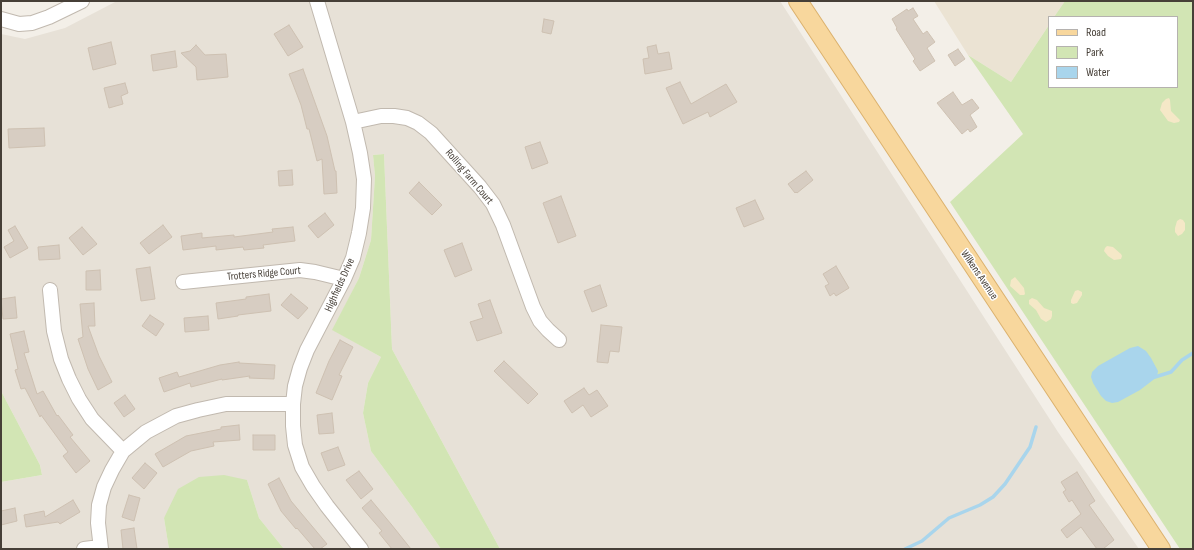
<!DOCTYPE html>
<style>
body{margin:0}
#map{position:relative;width:1194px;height:550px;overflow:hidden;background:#f3efe8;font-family:"Sofia Sans Condensed",sans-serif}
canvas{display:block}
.frame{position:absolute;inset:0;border:2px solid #463f37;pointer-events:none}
.legend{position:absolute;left:1048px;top:16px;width:130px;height:72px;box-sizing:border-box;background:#fff;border:1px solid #b5b2af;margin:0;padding:5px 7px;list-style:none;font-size:12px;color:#463f37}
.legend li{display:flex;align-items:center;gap:8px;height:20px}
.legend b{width:20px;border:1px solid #b5b2af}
</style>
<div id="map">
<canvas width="1194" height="550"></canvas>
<div class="frame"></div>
<ul class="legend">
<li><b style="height:5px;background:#f8d79d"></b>Road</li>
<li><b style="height:11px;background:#d2e5b4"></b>Park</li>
<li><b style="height:11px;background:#a9d5ec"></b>Water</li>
</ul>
</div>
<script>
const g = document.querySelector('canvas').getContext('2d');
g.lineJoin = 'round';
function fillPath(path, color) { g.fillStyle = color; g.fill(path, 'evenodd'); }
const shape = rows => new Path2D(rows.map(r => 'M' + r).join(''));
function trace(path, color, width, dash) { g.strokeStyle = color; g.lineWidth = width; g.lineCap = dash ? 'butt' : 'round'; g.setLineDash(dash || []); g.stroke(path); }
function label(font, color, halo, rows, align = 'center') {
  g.font = font + ' "Sofia Sans Condensed",sans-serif'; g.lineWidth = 3; g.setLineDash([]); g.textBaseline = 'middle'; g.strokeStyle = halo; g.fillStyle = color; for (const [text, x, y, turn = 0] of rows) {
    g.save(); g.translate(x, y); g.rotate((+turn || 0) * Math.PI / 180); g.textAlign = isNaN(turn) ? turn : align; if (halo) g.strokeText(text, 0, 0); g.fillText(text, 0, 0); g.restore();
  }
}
fillPath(shape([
 [117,1,780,1,1058,432,1139,549,500,549,392,349,384,154,373,155,375,176,371,240,359,278,333,330,381,357,368,383,363,413,371,451,412,507,441,549,284,549,259,518,247,480,164,518,169,549,1,549,1,482,42,475,40,465,1,391,1,34,25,39,65,28]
]), '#e7e1d7');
fillPath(shape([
 [934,1,1065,1,1054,17,1049,17,1049,25,1011,82,968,55]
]), '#ebe3d3');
fillPath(shape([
 [1065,1,1193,1,1193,549,1180,549,950,202,1023,134,968,55,1011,82,1049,25,1049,87,1177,87,1177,17,1054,17],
 [384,154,392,349,500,549,441,549,412,507,371,451,363,413,368,383,381,357,332,330,359,278,371,240,375,176,373,155],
 [1,391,40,465,42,475,1,482],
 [224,475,247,480,259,518,284,549,169,549,164,518,178,489,199,477]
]), '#d2e5b4');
fillPath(shape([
 [1169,98,1170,100,1171,111,1180,120,1179,122,1174,123,1168,121,1160,110,1162,103,1166,99],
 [1180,219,1183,220,1185,223,1185,230,1182,234,1178,236,1175,232,1175,228,1177,221],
 [1107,246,1113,247,1121,254,1122,256,1121,259,1114,260,1108,256,1104,251,1105,248],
 [1015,277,1024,288,1025,294,1024,295,1020,295,1010,286,1011,280],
 [1078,290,1082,292,1082,295,1077,303,1073,304,1071,303,1071,300,1075,291],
 [1032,298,1037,300,1044,308,1052,311,1052,316,1051,319,1046,322,1041,319,1036,310,1029,304,1029,300]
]), '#f5e8c7');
fillPath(shape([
 [1138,346,1146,351,1151,358,1158,371,1157,377,1140,390,1118,402,1112,403,1106,401,1101,396,1093,383,1091,377,1092,372,1098,366,1130,348]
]), '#a9d5ec');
trace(shape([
 [1155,377,1171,372,1182,360,1193,353],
 [905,549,922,541,949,518,980,505,993,497,1005,484,1030,447,1036,427]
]), '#a9d5ec', 3.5);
const building = shape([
 [913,8,918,16,913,19,923,34,927,31,935,42,927,48,935,61,920,71,913,61,915,59,896,29,897,28,892,19,907,9,908,11,913,8],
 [544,19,554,21,551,34,542,32,544,19],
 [289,25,303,47,288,56,274,34,289,25],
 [111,42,116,64,93,70,88,48,111,42],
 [196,45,205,55,226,54,228,77,197,80,196,67,181,53,190,51,196,45],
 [656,45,658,54,669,52,672,69,645,74,643,59,649,58,647,47,656,45],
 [958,49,965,59,955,66,948,55,958,49],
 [175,51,177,67,153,71,151,55,175,51],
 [303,69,327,136,335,171,336,171,337,193,324,194,322,159,317,161,309,129,307,129,301,105,289,74,303,69],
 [680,82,691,104,726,84,737,102,710,117,708,112,683,124,666,88,680,82],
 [125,83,128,93,121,96,123,104,109,108,104,88,125,83],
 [953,92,962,105,972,99,979,108,970,115,977,127,970,132,968,129,962,134,937,103,953,92],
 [44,128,45,146,9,148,8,129,44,128],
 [540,142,548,163,532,169,525,147,540,142],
 [292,170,293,185,279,186,278,171,292,170],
 [806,171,813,180,797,193,796,192,795,193,788,184,806,171],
 [419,182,442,205,432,215,409,193,419,182],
 [561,196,576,236,558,243,543,203,561,196],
 [755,200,764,219,744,227,736,208,755,200],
 [325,213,334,225,318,238,308,226,325,213],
 [163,225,172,237,149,254,140,243,163,225],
 [15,226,28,248,10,258,4,247,14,241,8,230,15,226],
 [82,227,97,244,83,255,69,238,82,227],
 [293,227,295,241,263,245,264,248,244,250,243,247,216,250,216,246,183,250,181,236,202,233,202,238,234,235,234,237,273,232,272,229,293,227],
 [462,243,472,270,455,277,444,250,462,243],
 [59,245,60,259,39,260,38,247,59,245],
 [836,266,849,288,836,296,834,293,830,296,825,286,829,284,823,274,836,266],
 [150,267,155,299,141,301,136,269,150,267],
 [100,270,101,290,86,290,86,271,100,270],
 [600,285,607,306,592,312,584,291,600,285],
 [269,294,271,311,238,315,238,316,218,319,216,303,246,299,246,297,269,294],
 [291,294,308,308,298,319,281,305,291,294],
 [15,297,17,318,3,319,1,299,15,297],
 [490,300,502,333,477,341,470,322,483,318,478,304,490,300],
 [94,303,95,326,88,326,99,356,112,382,98,390,88,369,78,339,83,337,80,304,94,303],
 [150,315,164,324,156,336,142,326,150,315],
 [208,316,209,330,185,332,184,318,208,316],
 [601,325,622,327,619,352,610,351,608,363,597,362,601,325],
 [24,331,29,352,24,353,37,394,43,391,57,416,58,415,73,435,70,437,90,461,76,473,63,456,68,452,41,415,40,417,25,388,21,389,15,370,18,369,10,334,24,331],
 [340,340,353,347,339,375,342,376,332,400,316,393,329,361,340,340],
 [504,361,538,394,528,404,494,371,504,361],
 [239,362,239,363,275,365,274,379,249,378,250,376,222,380,222,379,191,387,190,383,164,392,159,378,177,372,179,377,220,365,239,362],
 [584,388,589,395,597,390,608,406,591,417,583,405,572,413,564,401,584,388],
 [125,395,135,409,124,417,114,403,125,395],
 [332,413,334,433,319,434,317,415,332,413],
 [239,425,240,440,213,442,214,446,191,451,163,467,155,454,186,436,221,429,221,427,239,425],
 [253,435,275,435,275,450,253,450,253,435],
 [338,447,345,465,328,471,321,453,338,447],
 [145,463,157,473,144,489,132,478,145,463],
 [359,471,373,489,361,499,346,480,359,471],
 [1077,472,1095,501,1089,505,1114,540,1103,549,1097,549,1081,527,1067,538,1061,530,1081,514,1072,500,1069,502,1063,492,1066,490,1061,482,1077,472],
 [279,478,291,501,327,544,320,549,315,549,297,528,296,529,281,511,268,484,279,478],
 [129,495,140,498,134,521,122,517,129,495],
 [73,500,80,512,60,524,58,522,26,527,24,515,44,511,45,517,73,500],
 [371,500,391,524,411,549,392,549,379,533,382,531,362,508,371,500],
 [15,508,17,521,1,525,1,511,15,508],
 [134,528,137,549,123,549,121,530,134,528]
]);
fillPath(building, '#d7cdc2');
trace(building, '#cec1b2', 1);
const minor = shape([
 [317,1,353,122,360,153,364,179,363,208,359,233,353,258,344,279,307,350,300,368,295,386,293,404,293,426,295,445,302,467,313,486,327,506,361,549],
 [1,19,19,24,32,23,49,17,82,1],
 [353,122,381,116,394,116,407,118,418,123,431,133,480,187,493,204,503,225,533,307,540,321,548,330,559,340],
 [183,282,300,270,315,272,344,279],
 [50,290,54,331,61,359,69,379,79,399,92,419,123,451],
 [84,549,100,547],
 [101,549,98,523,99,505,104,487,112,470,123,451,146,432,176,416,198,410,226,404,293,404]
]);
const major = shape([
 [798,1,1161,549]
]);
trace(minor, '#c1b9af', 16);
trace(major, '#dcb26e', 20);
trace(minor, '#fff', 14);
trace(major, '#f8d79d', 18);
label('11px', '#463f37', '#fff', [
 ["Rolling Farm Court",469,177,50],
 ["Trotters Ridge Court",264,274,-5],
 ["Wilkens Avenue",979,275,56],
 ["Highfields Drive",340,285,-66]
]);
</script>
